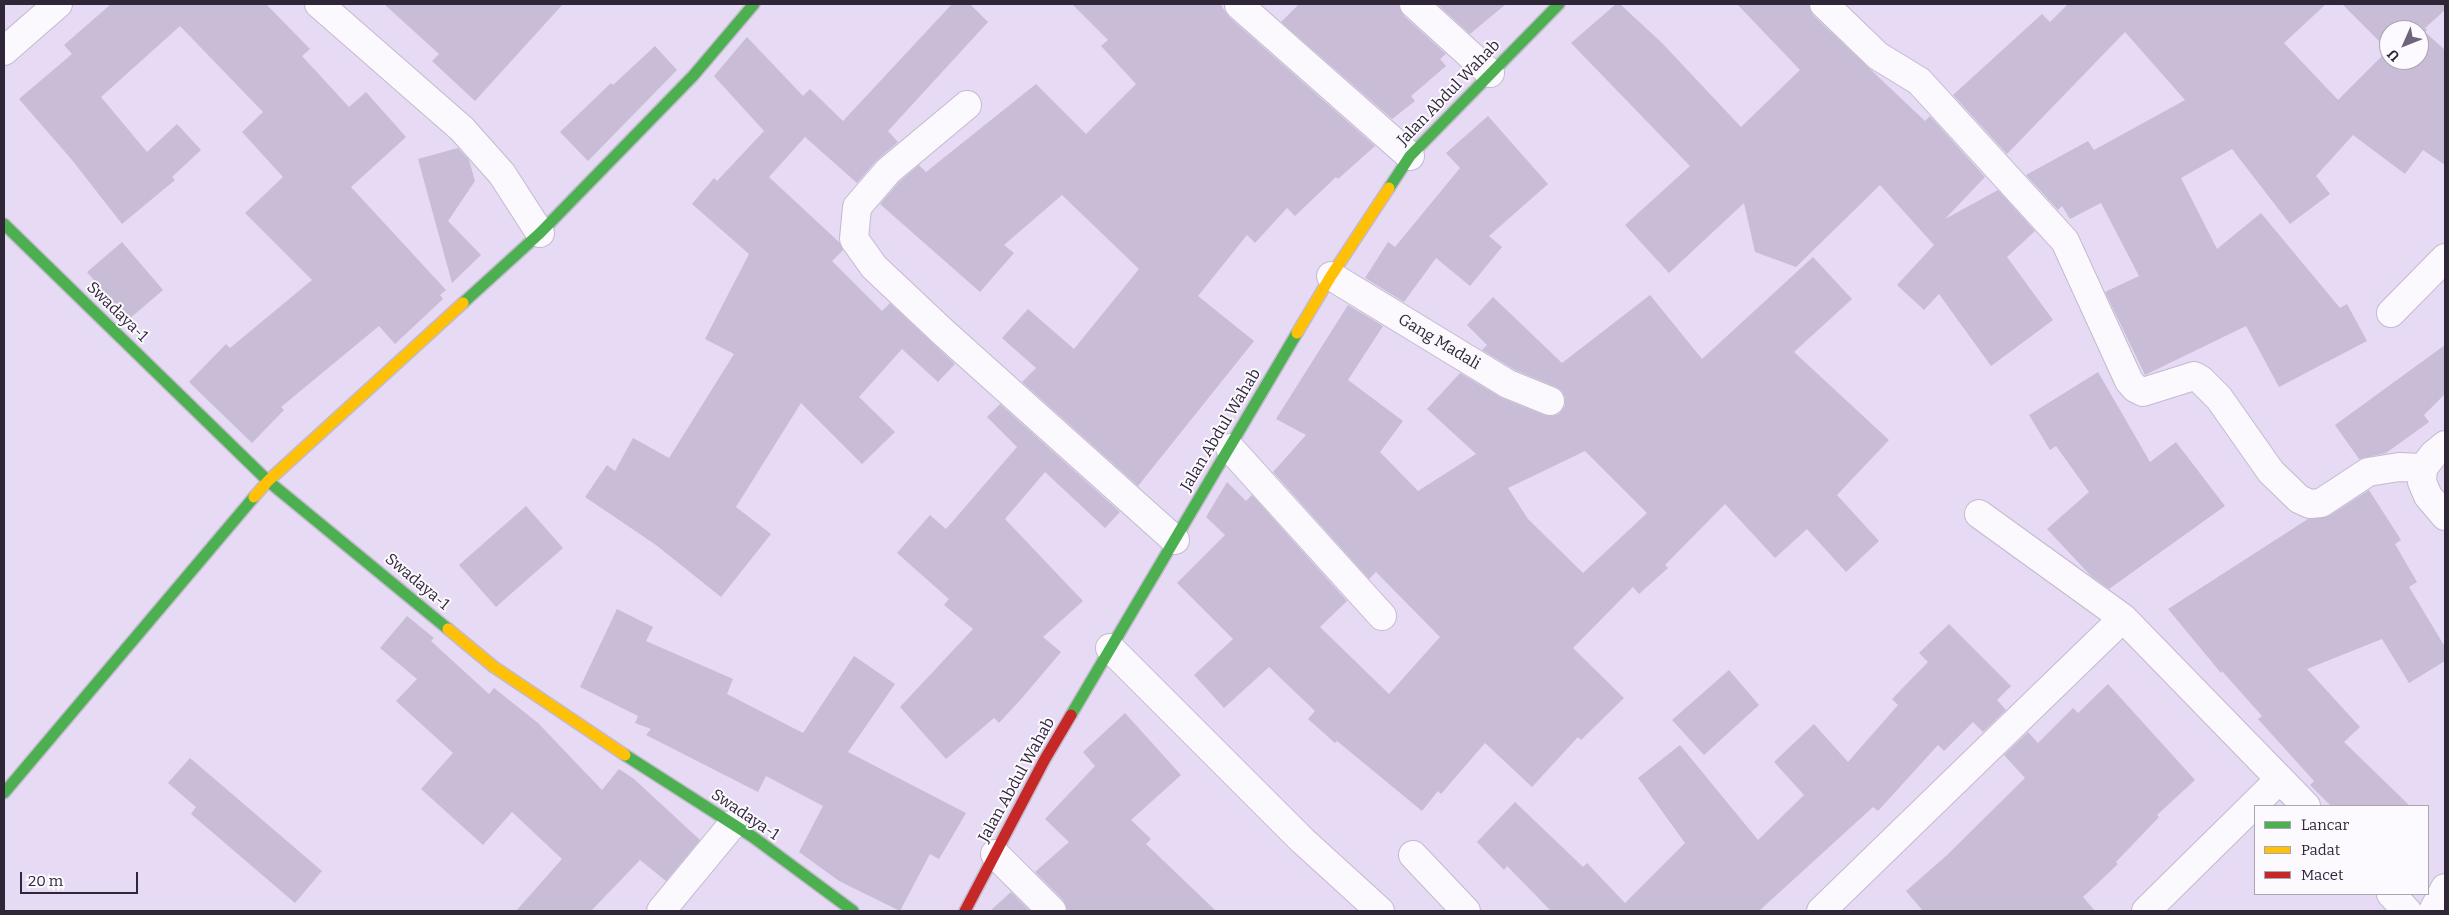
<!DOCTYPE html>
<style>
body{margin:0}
#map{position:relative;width:2449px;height:915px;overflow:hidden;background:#e6daf4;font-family:Bitter,serif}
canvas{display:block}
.frame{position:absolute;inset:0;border:5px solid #2f2638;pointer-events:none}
.legend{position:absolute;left:2254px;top:805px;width:175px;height:90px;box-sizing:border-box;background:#fcfaff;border:1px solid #aaa5af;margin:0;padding:6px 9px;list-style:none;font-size:15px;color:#2f2638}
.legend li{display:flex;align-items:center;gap:10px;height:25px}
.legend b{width:25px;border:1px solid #aaa5af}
.north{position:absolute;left:2379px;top:20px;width:50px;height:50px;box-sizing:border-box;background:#fcfaff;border:1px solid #aaa5af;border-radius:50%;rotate:226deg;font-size:14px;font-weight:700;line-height:20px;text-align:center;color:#2f2638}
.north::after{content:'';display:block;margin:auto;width:18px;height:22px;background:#6f657a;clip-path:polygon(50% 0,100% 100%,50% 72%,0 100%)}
.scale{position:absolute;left:20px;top:872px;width:118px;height:22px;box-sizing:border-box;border:2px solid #2f2638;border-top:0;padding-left:6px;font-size:15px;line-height:18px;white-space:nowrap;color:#2f2638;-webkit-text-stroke:4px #fcfaff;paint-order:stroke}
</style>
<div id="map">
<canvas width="2449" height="915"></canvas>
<div class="frame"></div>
<ul class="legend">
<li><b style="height:6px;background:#4caf50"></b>Lancar</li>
<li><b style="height:6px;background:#ffc107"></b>Padat</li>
<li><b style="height:6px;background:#c62828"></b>Macet</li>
</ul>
<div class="north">U</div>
<div class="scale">20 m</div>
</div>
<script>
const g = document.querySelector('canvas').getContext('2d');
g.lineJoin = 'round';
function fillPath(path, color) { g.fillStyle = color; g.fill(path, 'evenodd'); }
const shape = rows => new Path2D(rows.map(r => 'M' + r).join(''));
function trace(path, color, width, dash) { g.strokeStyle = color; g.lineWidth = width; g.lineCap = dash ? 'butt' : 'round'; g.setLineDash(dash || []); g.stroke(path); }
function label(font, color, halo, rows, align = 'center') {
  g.font = font + ' Bitter,serif'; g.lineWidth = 4; g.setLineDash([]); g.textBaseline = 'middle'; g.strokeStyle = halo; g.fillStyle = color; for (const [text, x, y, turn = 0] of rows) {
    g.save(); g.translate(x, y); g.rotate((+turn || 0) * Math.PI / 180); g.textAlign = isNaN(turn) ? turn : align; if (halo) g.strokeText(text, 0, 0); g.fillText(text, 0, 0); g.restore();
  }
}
fillPath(shape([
 [111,4,266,4,310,49,302,56,349,107,366,92,406,137,351,187,446,290,440,295,443,299,395,344,379,326,281,407,284,410,252,443,189,382,226,344,230,348,312,280,245,213,283,177,242,132,263,112,180,26,101,97,147,152,177,124,201,150,172,177,175,180,122,224,72,160,19,99,72,54,64,45],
 [384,4,563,4,475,101,432,61,439,54],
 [952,4,970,4,988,22,888,131,898,142,876,161,857,183,805,137,769,177,840,243,843,250,832,261,882,311,890,303,955,364,938,382,902,349,859,397,895,432,862,464,801,403,736,507,771,534,721,597,656,545,585,497,607,465,615,471,633,438,669,458,734,354,705,339,749,254,692,204,714,178,717,181,764,131,714,76,747,37,803,96,810,89,843,121],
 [1072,4,1220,4,1229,17,1375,146,1338,179,1336,177,1295,216,1287,208,1255,243,1247,235,1198,296,1254,341,1138,486,1022,382,1036,368,1002,338,1028,309,1074,349,1139,269,1062,195,1004,245,1014,253,980,292,880,204,899,182,919,165,926,172,1036,84,1086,134,1136,84,1101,46,1108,40],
 [1299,4,1399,4,1404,16,1446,54,1440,59,1446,66,1411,96,1415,101,1392,119,1281,22],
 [1437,4,1506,4,1470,34],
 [1616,4,1620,4,1662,43,1741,127,1800,70,1737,4,1809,4,1813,15,1925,121,1930,116,1985,177,1945,219,1998,190,2035,231,2007,257,2053,320,1991,366,1939,294,1924,310,1897,285,1934,245,1880,185,1796,267,1755,252,1744,203,1669,273,1625,225,1690,166,1571,43],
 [2068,4,2326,4,2284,43,2338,100,2388,50,2342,4,2445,4,2445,10,2425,28,2427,30,2425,32,2445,50,2445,165,2423,150,2405,174,2353,135,2316,176,2330,194,2290,224,2232,149,2181,178,2217,249,2261,213,2340,308,2347,304,2367,341,2279,387,2246,326,2145,375,2105,292,2139,276,2101,203,2070,219,2062,206,2058,210,2026,175,2088,141,2094,150,2185,100,2125,32,2007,154,1953,95,2042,14,2050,22],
 [2389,30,2419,30,2419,60,2389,60],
 [655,46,677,70,588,161,560,132,611,83,613,85],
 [1488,116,1548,184,1489,236,1502,247,1470,286,1436,258,1404,302,1365,278,1388,242,1395,247,1460,168,1446,153],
 [458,148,469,160,475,181,448,221,481,255,452,283,418,159],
 [122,242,163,290,128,320,87,272],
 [1813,257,1852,299,1794,352,1889,440,1837,495,1879,541,1846,572,1807,529,1775,558,1725,504,1665,565,1668,568,1639,594,1633,587,1573,648,1624,698,1581,740,1578,737,1532,787,1485,743,1441,794,1438,791,1422,811,1337,741,1335,743,1308,719,1315,711,1269,667,1224,708,1194,675,1233,639,1177,583,1225,535,1206,517,1227,482,1246,501,1252,495,1347,601,1320,627,1389,694,1440,637,1376,572,1369,579,1273,472,1306,435,1276,419,1348,305,1383,326,1348,380,1403,421,1380,452,1418,491,1476,454,1427,409,1460,373,1502,398,1544,415,1552,416,1559,414,1565,406,1565,398,1562,391,1556,387,1515,370,1482,350,1487,345,1467,325,1493,297,1562,363,1650,295,1702,359],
 [1585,451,1647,513,1583,573,1528,519,1508,488],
 [2445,345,2445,394,2424,415,2429,422,2386,453,2359,459,2335,425],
 [2098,372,2150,462,2176,442,2225,506,2109,589,2091,576,2047,529,2089,492,2056,446,2050,450,2029,415],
 [1000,404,1120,512,1105,528,1045,472,1005,519,1083,601,1043,637,1061,652,1022,698,999,723,994,718,946,759,900,707,973,629,944,605,949,599,897,553,930,515,946,529,1017,447,987,417],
 [2369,490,2401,540,2395,544,2417,582,2409,587,2445,647,2445,661,2409,683,2382,639,2307,669,2360,727,2344,742,2410,806,2331,806,2310,785,2314,781,2258,719,2262,716,2222,671,2221,673,2168,609,2308,519,2329,516],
 [526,506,563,548,496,607,459,565],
 [617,609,653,627,646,641,733,679,727,694,803,733,854,656,895,684,848,752,966,813,939,859,930,854,900,911,839,881,799,852,823,806,766,776,758,792,646,735,651,729,635,723,638,716,580,687],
 [407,616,434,638,431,641,489,694,494,688,538,723,602,790,619,769,634,779,700,840,666,881,640,860,591,911,516,911,562,859,512,812,483,845,421,789,453,753,396,701,417,679,380,648],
 [1949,624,2011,686,1997,700,2006,710,1983,732,1973,722,1944,751,1938,745,1878,811,1873,807,1759,911,1551,911,1507,866,1504,870,1477,842,1515,802,1583,867,1587,863,1625,903,1685,843,1638,778,1680,745,1758,840,1804,795,1774,762,1814,724,1848,762,1898,705,1892,699,1928,662,1919,653],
 [1729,670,1759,705,1704,755,1672,720],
 [2108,684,2195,780,2157,815,2159,817,2116,862,2118,864,2083,897,2095,911,1923,911,1906,891,1946,856,2025,778,2004,755,2028,732,2038,743,2073,708,2078,713],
 [1125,713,1181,775,1131,820,1151,839,1146,844,1216,911,1067,911,1063,900,1035,872,1069,842,1045,819,1095,766,1083,752],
 [190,758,322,871,295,903,191,814,196,807,168,783],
 [1011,892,1030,911,990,911]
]), '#c8bcd6');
const street = shape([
 [319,4,462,129,502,174,540,233],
 [1414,4,1490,73],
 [1824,4,1878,56,1919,81,2065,241,2129,381,2135,388,2143,392,2194,376,2201,380,2219,398,2271,472,2299,499,2310,504,2321,503,2368,472,2399,467,2423,468],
 [1239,5,1410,156],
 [4,51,58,4],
 [967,105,888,171,857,207,854,239,874,267,943,332,1175,540],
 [1331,276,1508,384,1550,401],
 [2391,313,2445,258],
 [2445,445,2434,454,2423,468,2422,482,2428,496,2445,516],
 [1230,448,1382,616],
 [1979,514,2123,618],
 [1110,648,1302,840,1380,911],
 [995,854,1052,911],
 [1413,855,1466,911],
 [2391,894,2407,911],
 [661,911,732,825],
 [1821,911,2123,618,2306,806],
 [2146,911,2280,779],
 [2433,911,2445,888]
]);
const fast = shape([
 [1389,188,1410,156,1559,4],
 [4,224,268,481,448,629],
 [463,303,540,233,693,76,754,4],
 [1071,715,1297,333],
 [625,755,753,837,853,911],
 [4,793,254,497]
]);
const slow = shape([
 [1297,333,1331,276,1389,188],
 [254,497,268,481,463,303],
 [448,629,494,667,625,755]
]);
const jam = shape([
 [965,911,1045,759,1071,715]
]);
trace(street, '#c4bace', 30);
trace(fast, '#c4bace', 14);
trace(slow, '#c4bace', 14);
trace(jam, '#c4bace', 14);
trace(street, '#fbf9fd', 28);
trace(fast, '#4caf50', 11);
trace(slow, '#ffc107', 11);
trace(jam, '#c62828', 11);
label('16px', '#2f2638', '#fcfaff', [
 ["Jalan Abdul Wahab",1449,93,-46],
 ["Swadaya-1",117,312,44],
 ["Gang Madali",1439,342,31],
 ["Jalan Abdul Wahab",1221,430,-59],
 ["Swadaya-1",417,582,40],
 ["Jalan Abdul Wahab",1017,780,-61],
 ["Swadaya-1",745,815,34]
]);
</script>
